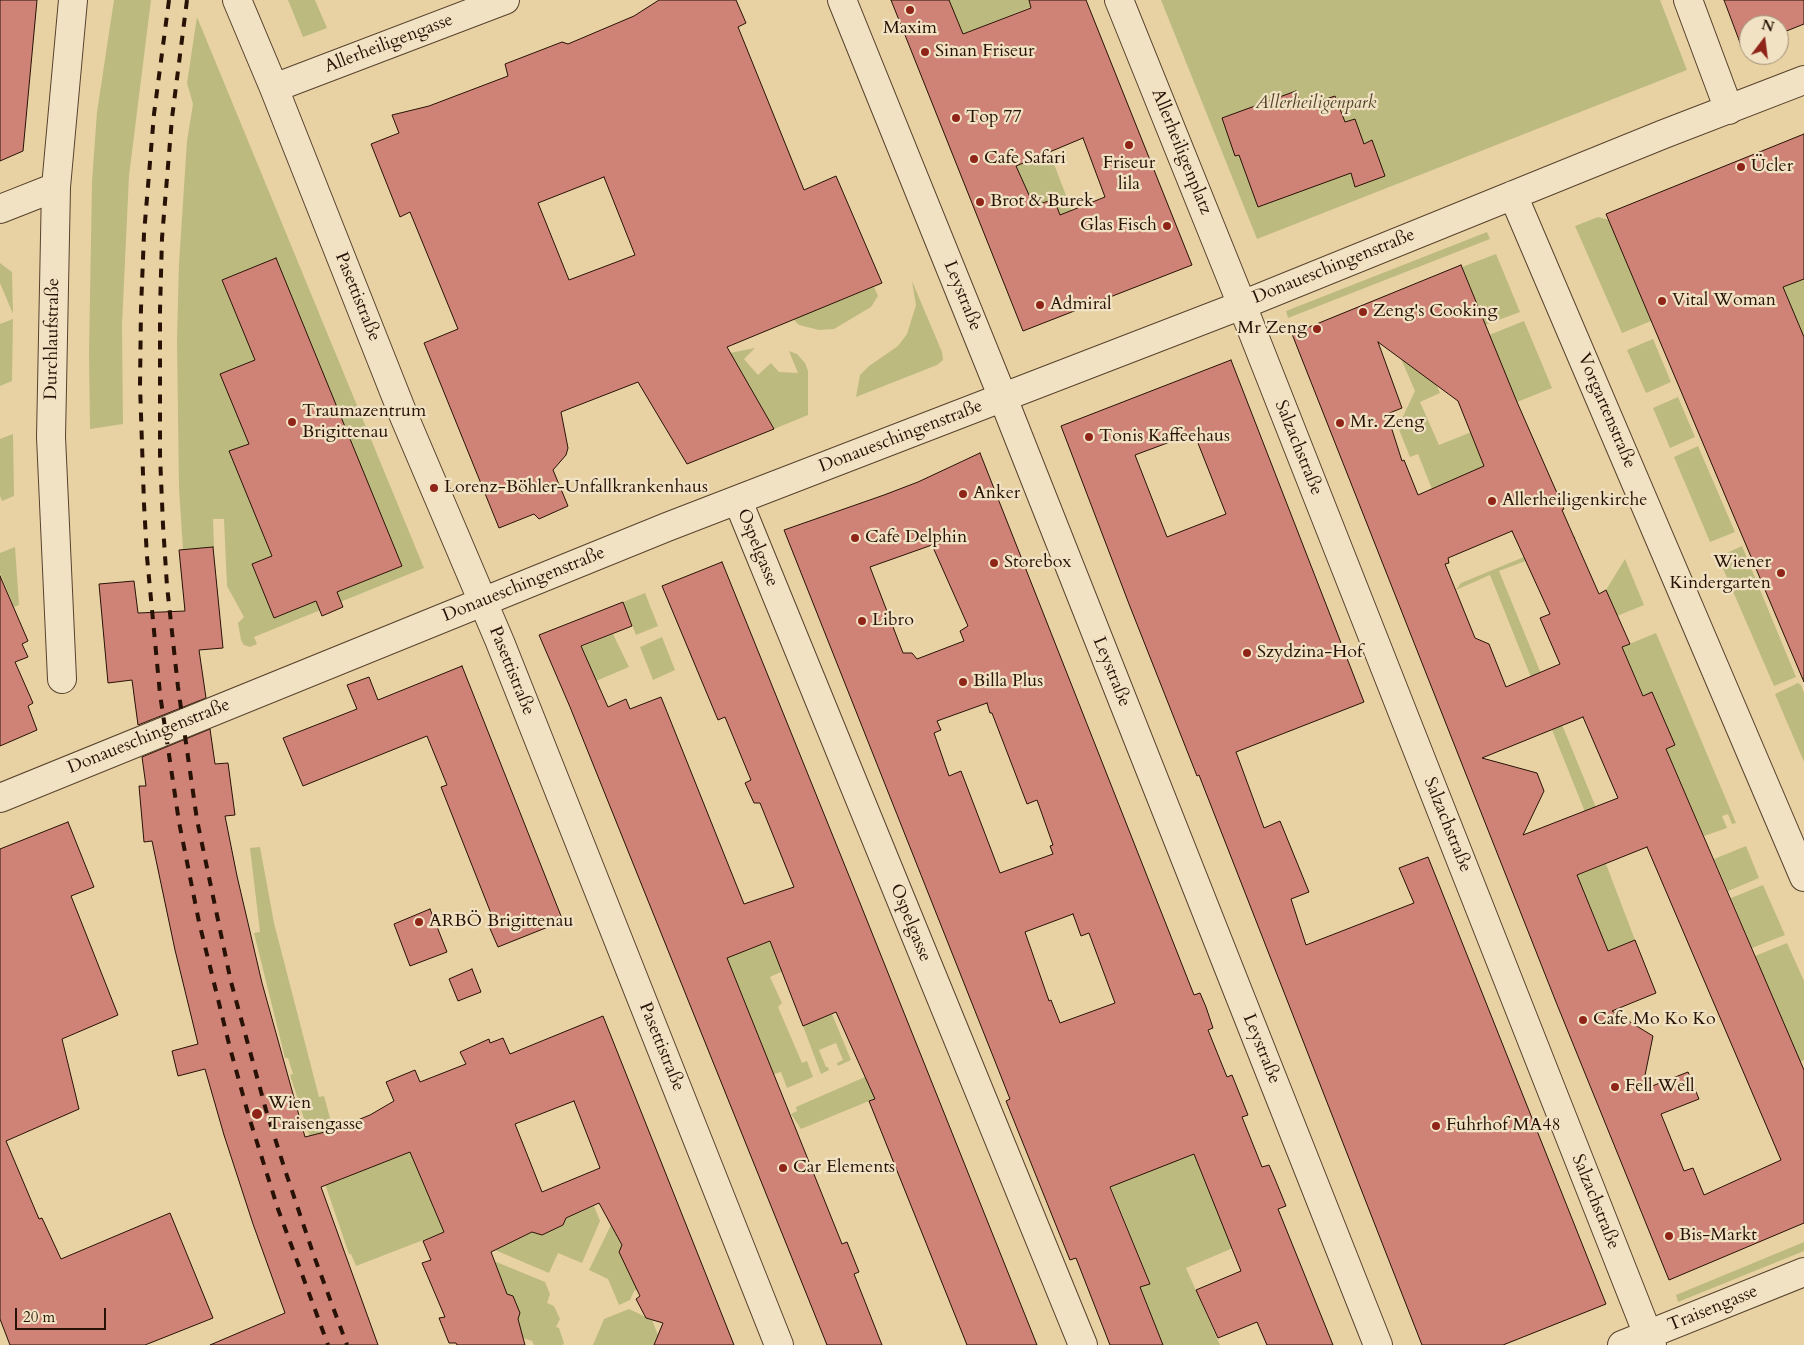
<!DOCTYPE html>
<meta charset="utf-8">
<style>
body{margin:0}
#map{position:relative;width:1804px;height:1345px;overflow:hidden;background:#e8d2a3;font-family:Cardo,serif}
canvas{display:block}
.north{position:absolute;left:1739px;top:15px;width:50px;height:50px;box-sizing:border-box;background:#f0e2c3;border:1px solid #a08f77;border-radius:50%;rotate:15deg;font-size:14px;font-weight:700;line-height:20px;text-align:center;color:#281206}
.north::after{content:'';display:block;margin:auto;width:18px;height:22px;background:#8f2418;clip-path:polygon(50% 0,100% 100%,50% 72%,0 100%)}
.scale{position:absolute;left:15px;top:1308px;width:91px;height:22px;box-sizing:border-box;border:2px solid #281206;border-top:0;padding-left:6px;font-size:15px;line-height:18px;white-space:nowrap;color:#281206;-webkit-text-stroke:4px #f0e2c3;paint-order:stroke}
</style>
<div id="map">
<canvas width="1804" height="1345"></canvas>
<div class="north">N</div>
<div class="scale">20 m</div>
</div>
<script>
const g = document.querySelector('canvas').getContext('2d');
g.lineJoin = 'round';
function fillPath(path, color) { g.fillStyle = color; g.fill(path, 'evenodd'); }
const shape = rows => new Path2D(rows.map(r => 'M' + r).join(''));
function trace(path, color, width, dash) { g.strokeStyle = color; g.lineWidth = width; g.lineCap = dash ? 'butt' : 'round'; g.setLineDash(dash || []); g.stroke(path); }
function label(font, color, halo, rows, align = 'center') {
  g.font = font + ' Cardo,serif'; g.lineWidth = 4.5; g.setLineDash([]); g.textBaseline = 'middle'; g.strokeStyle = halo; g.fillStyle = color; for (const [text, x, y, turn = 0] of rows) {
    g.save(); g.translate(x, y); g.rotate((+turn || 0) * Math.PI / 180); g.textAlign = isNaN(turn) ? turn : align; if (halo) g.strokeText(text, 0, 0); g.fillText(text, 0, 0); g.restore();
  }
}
fillPath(shape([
 [114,0,151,0,129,176,122,325,123,424,90,429,89,353,92,181,97,112],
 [288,0,315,0,327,28,303,37],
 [949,0,1029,0,1031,7,963,34],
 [1161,0,1660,0,1687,70,1257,239],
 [197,17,424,568,254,637,257,644,250,647,244,645,241,640,238,623,244,617,227,586,224,519,213,519,214,547,183,550,179,489,177,339,179,263,187,141,193,104,187,83],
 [276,258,402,566,274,618,252,564,272,556,230,451,249,444,255,360,222,280],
 [1049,151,1072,211,1061,220,1054,199,1034,206,1015,165],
 [1598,217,1609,220,1651,321,1622,333,1575,226],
 [1487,232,1490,239,1288,318,1286,311],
 [1496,254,1520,312,1485,325,1462,267],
 [0,263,12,272,13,314,0,283],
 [1804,279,1804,337,1783,287],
 [912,281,942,352,943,360,937,365,856,397,860,375,869,366,898,346,907,334,916,305],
 [874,287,878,296,871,307,834,329,819,330,799,325,793,319],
 [13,319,12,381,0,386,0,324],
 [1524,321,1552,388,1517,402,1489,335],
 [1653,339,1671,382,1646,393,1627,350],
 [755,348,744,359,758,375,771,363,779,372,798,373,789,351,797,354,805,363,808,371,808,415,774,429,730,353],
 [1398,352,1435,382,1440,393,1420,402,1439,445,1521,412,1536,444,1432,489,1418,454,1410,457,1398,427,1415,391],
 [1678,397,1695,437,1670,448,1653,408],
 [13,434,14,496,2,501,0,496,0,439],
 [1698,446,1735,532,1710,542,1674,457],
 [1575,536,1576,542,1499,571,1606,832,1595,837,1490,575,1456,590,1461,583],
 [1742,546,1796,677,1774,686,1718,557],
 [15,547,19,605,14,607,0,573,0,553],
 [1625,559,1644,605,1617,616,1606,590],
 [645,593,658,626,636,635,623,602],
 [1656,633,1736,823,1732,824,1728,814,1722,816,1727,828,1704,836,1666,749,1674,745,1643,696,1622,647],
 [613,634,629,667,596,681,581,647],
 [662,637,675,670,653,680,640,647],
 [1798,683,1801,685,1804,693,1804,762,1775,694],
 [1746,846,1759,878,1728,891,1714,859],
 [260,847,274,923,319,1097,324,1096,346,1177,410,1152,444,1232,356,1266,351,1254,349,1254,323,1178,290,1075,293,1074,288,1058,285,1058,254,933,260,932,250,848],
 [1606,864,1635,940,1598,955,1592,930,1596,921,1589,904,1580,902,1568,879],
 [1763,885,1785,935,1752,948,1731,898],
 [771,941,783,971,770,977,782,1003,778,1007,802,1063,807,1061,813,1077,787,1088,781,1072,774,1074,727,958],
 [1787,943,1804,981,1804,1060,1800,1062,1755,956],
 [832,1014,851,1060,838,1066,837,1063,843,1060,836,1043,819,1050,826,1067,828,1067,829,1070,821,1074,803,1026],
 [865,1077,881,1096,801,1129,791,1114,797,1111,796,1107],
 [1192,1148,1233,1248,1186,1268,1220,1345,1163,1345,1140,1287,1150,1283,1108,1180],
 [594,1206,600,1221,582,1263,558,1253,549,1273,495,1250,532,1232,542,1235,563,1225,566,1218],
 [611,1225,622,1245,641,1287,634,1291,630,1300,619,1305,608,1279,589,1270],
 [1804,1242,1804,1251,1678,1302,1676,1295],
 [489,1259,545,1282,550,1294,547,1303,554,1306,560,1319,556,1327,559,1328,564,1343,563,1345,534,1345,532,1341,523,1338,518,1319],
 [629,1309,652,1320,658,1335,655,1342,656,1345,593,1345,604,1319]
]), '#bdba80');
const building = shape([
 [0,0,37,0,23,151,0,161,0,0],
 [659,0,736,0,746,23,738,27,804,190,836,176,882,283,727,347,774,429,687,464,638,382,561,412,568,448,566,455,553,470,568,506,539,519,534,514,499,528,424,343,458,329,410,212,400,217,371,144,399,133,392,115,429,106,508,76,505,64,562,42,568,44,634,16,659,0],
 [604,177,635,255,569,280,538,203,604,177],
 [891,0,949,0,963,34,1031,8,1029,0,1086,0,1192,265,1023,331,891,0],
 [1083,138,1105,197,1060,215,1054,199,1034,206,1016,166,1083,138],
 [1724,0,1804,0,1804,24,1779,34,1779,25,1749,25,1749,46,1742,48,1724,0],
 [1296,91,1302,107,1335,96,1345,122,1355,119,1364,144,1372,140,1385,176,1355,187,1351,173,1258,207,1239,155,1235,156,1222,118,1296,91],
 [1804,134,1804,279,1783,287,1804,337,1804,682,1606,214,1804,134],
 [276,258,402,566,337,592,343,607,322,616,316,601,274,618,252,564,272,556,229,451,249,444,220,374,255,360,222,280,276,258],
 [1461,265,1517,402,1564,509,1562,510,1599,594,1606,590,1630,644,1622,647,1643,696,1652,692,1675,745,1666,749,1804,1070,1804,1223,1669,1280,1556,1002,1292,334,1461,265],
 [1378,342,1458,401,1484,466,1418,495,1404,460,1402,461,1387,414,1402,408,1378,342],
 [1512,531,1550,614,1540,618,1560,664,1506,687,1489,644,1475,638,1445,564,1449,563,1448,558,1512,531],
 [1583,717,1618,798,1523,835,1544,791,1537,773,1482,758,1583,717],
 [1647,847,1781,1160,1704,1195,1693,1168,1684,1171,1661,1114,1699,1099,1688,1072,1642,1090,1653,1036,1612,1011,1656,993,1635,940,1608,951,1577,875,1647,847],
 [1231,360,1364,702,1236,752,1264,828,1280,821,1309,892,1291,899,1306,945,1414,903,1399,868,1428,857,1606,1304,1503,1345,1422,1345,1199,775,1197,776,1129,604,1061,426,1231,360],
 [1194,433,1226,514,1167,537,1135,455,1194,433],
 [980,453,1194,995,1200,993,1206,1007,1213,1028,1208,1030,1227,1077,1232,1075,1248,1115,1242,1117,1262,1167,1269,1165,1275,1179,1286,1206,1278,1209,1333,1345,1267,1345,1257,1322,1218,1338,1196,1290,1241,1271,1194,1154,1110,1187,1150,1284,1140,1287,1163,1345,1110,1345,1076,1258,1070,1260,1006,1101,1010,1099,784,530,884,495,918,482,980,453],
 [932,545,968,626,960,631,964,641,917,659,912,653,903,653,870,567,932,545],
 [987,703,990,713,992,713,1027,804,1037,800,1053,845,1050,846,1053,854,1000,873,961,771,949,776,934,733,941,730,937,721,987,703],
 [1073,914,1081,936,1089,933,1115,1003,1060,1023,1051,1000,1049,1001,1025,932,1073,914],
 [213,547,223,648,199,650,206,698,138,725,132,680,108,683,99,584,134,581,138,613,185,611,179,550,213,547],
 [722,562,860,903,1037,1345,967,1345,869,1101,875,1099,836,1012,803,1026,770,941,727,958,842,1244,847,1242,859,1272,854,1274,882,1345,827,1345,570,707,539,635,623,602,632,626,581,646,608,707,626,699,630,709,661,697,744,904,794,887,760,803,754,803,745,783,751,780,725,717,718,720,662,586,722,562],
 [0,576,28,641,22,644,28,657,15,662,33,703,28,706,37,730,0,746,0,576],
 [462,666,563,921,498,947,488,924,494,921,441,787,447,785,427,736,303,786,283,738,357,709,347,685,369,677,378,700,462,666],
 [210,729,215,764,228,763,235,815,225,816,237,876,262,983,305,1137,333,1130,370,1115,394,1101,386,1082,415,1070,420,1082,466,1064,460,1052,489,1039,490,1043,503,1038,510,1054,603,1016,734,1345,654,1345,663,1323,646,1318,636,1299,640,1296,619,1252,622,1245,599,1203,566,1218,563,1225,542,1235,532,1232,491,1252,507,1294,513,1296,520,1313,518,1319,525,1345,457,1345,456,1343,449,1343,439,1318,445,1317,422,1263,431,1260,423,1241,444,1232,410,1152,321,1187,378,1345,210,1345,285,1313,253,1224,224,1135,205,1069,178,1076,172,1051,198,1044,175,950,152,841,144,842,139,786,146,786,142,757,210,729],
 [574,1101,600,1168,542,1192,515,1124,574,1101],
 [68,822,94,887,71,896,118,1015,62,1039,79,1109,6,1141,39,1219,42,1218,61,1259,170,1213,213,1318,145,1345,10,1345,0,1319,0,849,68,822],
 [430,909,447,952,410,966,394,924,430,909],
 [472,969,481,992,458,1001,449,979,472,969]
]);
fillPath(building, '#cf8377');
trace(building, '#281206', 1);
const minor = shape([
 [237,0,274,88,403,414,500,642,779,1345],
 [842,0,1003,398,1378,1345],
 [1119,0,1242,305,1652,1345],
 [1688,0,1729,110],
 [274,88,505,0],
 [1513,195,1804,877],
 [0,209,56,187],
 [738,501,1083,1345],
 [62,679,51,437,56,187,73,0],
 [0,798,667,527,1242,305,1664,134,1804,80],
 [1622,1345,1804,1272]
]);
trace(minor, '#58422d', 30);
trace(minor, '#f0e2c3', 28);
trace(shape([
 [169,0,154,114,144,234,141,308,140,385,144,504,147,557,160,694,179,822,199,922,230,1048,249,1117,278,1209,328,1345],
 [187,0,172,118,162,238,160,310,160,455,163,525,167,586,178,687,197,820,231,982,266,1110,285,1170,314,1256,347,1345]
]), '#281206', 4, [9, 9]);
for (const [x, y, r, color] of [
 [910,10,5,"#8f2418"],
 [925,52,5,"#8f2418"],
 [956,118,5,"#8f2418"],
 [1129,145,5,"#8f2418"],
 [974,159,5,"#8f2418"],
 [1741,167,5,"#8f2418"],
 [980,202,5,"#8f2418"],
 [1167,226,5,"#8f2418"],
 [1662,301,5,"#8f2418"],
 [1040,305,5,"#8f2418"],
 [1363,312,5,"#8f2418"],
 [1317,329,5,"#8f2418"],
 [292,422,5,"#8f2418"],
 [1340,423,5,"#8f2418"],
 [1089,437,5,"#8f2418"],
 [434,488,5,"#8f2418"],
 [963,494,5,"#8f2418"],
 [1492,501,5,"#8f2418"],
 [855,538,5,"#8f2418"],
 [994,563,5,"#8f2418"],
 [1781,573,5,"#8f2418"],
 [862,621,5,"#8f2418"],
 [1247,653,5,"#8f2418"],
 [963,682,5,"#8f2418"],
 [419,922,5,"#8f2418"],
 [1583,1020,5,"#8f2418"],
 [1615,1087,5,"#8f2418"],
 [257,1114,6,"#8f2418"],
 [1436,1126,5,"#8f2418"],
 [783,1168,5,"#8f2418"],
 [1669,1236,5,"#8f2418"]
]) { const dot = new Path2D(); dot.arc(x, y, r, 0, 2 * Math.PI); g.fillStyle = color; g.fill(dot); trace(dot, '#f0e2c3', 2); }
label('18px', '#281206', '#f0e2c3', [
 ["Maxim",910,29,"center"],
 ["Sinan Friseur",935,52],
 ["Top 77",966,118],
 ["Cafe Safari",984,159],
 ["Friseur",1129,164,"center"],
 ["lila",1129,185,"center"],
 ["Ücler",1751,167],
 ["Brot & Burek",990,202],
 ["Glas Fisch",1157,226,"right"],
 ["Vital Woman",1672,301],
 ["Admiral",1050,305],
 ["Zeng's Cooking",1373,312],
 ["Mr Zeng",1307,329,"right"],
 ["Traumazentrum",302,412],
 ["Brigittenau",302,433],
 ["Mr. Zeng",1350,423],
 ["Tonis Kaffeehaus",1099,437],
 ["Lorenz-Böhler-Unfallkrankenhaus",444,488],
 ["Anker",973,494],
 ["Allerheiligenkirche",1502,501],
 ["Cafe Delphin",865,538],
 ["Storebox",1004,563],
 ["Wiener",1771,563,"right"],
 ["Kindergarten",1771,584,"right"],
 ["Libro",872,621],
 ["Szydzina-Hof",1257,653],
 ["Billa Plus",973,682],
 ["ARBÖ Brigittenau",429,922],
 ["Cafe Mo Ko Ko",1593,1020],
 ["Fell Well",1625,1087],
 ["Wien",268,1104],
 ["Traisengasse",268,1125],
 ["Fuhrhof MA48",1446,1126],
 ["Car Elements",793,1168],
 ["Bis-Markt",1679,1236]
], 'left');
label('18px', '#281206', '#f0e2c3', [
 ["Allerheiligengasse",389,44,-21],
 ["Allerheiligenplatz",1181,152,68],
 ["Donaueschingenstraße",1334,267,-22],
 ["Leystraße",962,296,68],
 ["Pasettistraße",357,297,68],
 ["Durchlaufstraße",53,339,-89],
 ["Vorgartenstraße",1606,411,67],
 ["Donaueschingenstraße",901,437,-21],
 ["Salzachstraße",1298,448,68],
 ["Ospelgasse",757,548,68],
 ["Donaueschingenstraße",524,585,-22],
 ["Pasettistraße",511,671,68],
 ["Leystraße",1111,672,68],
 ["Donaueschingenstraße",149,737,-22],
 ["Salzachstraße",1447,825,68],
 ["Ospelgasse",910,923,68],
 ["Pasettistraße",661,1047,68],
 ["Leystraße",1261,1049,68],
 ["Salzachstraße",1595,1202,68],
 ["Traisengasse",1713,1309,-22]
]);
label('italic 18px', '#55442b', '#f0e2c3', [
 ["Allerheiligenpark",1316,104]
]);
</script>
